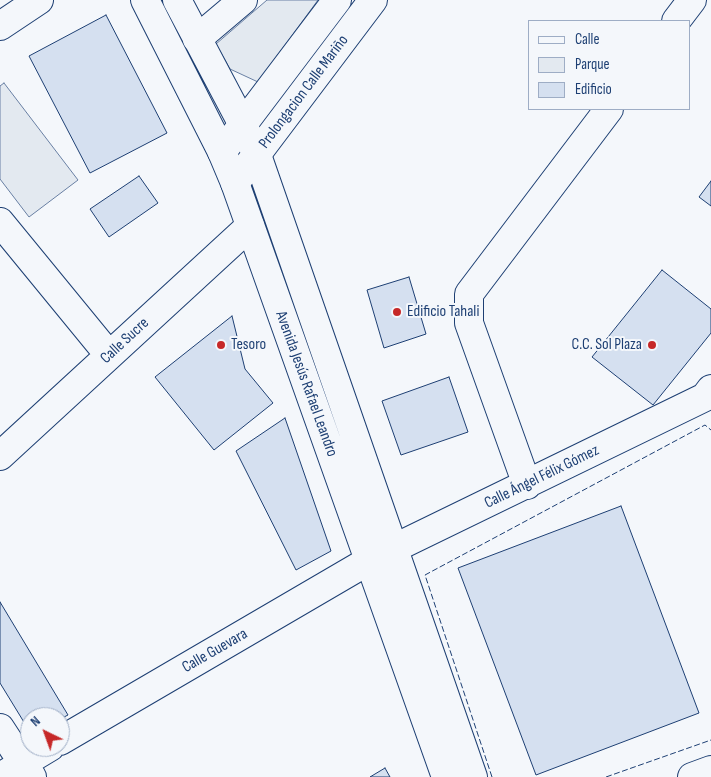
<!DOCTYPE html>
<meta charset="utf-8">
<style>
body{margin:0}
#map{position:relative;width:711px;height:777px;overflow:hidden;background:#f4f7fb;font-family:"Sofia Sans Condensed",sans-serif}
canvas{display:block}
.legend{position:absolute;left:528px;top:20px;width:162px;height:90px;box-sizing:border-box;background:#f4f7fb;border:1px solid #9eadc5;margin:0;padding:6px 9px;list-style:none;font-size:15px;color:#1d3f73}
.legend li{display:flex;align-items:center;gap:10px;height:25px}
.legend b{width:25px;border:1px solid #9eadc5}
.north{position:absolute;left:20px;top:707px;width:50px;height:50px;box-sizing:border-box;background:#f4f7fb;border:1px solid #9eadc5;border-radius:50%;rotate:318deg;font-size:14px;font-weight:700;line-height:20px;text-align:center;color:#1d3f73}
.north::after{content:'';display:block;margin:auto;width:18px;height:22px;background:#c62828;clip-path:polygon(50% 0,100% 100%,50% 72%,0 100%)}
</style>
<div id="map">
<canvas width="711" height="777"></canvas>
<ul class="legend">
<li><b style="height:6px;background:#f4f7fb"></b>Calle</li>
<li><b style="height:14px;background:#e3e9f0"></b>Parque</li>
<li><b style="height:14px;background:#d5e0f0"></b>Edificio</li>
</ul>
<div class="north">N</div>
</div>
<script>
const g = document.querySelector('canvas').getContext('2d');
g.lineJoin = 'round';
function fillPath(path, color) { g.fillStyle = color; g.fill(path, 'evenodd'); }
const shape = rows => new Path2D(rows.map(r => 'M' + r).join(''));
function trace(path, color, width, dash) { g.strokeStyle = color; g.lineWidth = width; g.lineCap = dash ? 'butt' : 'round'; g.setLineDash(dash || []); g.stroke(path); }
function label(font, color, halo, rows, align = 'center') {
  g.font = font + ' "Sofia Sans Condensed",sans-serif'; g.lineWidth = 4; g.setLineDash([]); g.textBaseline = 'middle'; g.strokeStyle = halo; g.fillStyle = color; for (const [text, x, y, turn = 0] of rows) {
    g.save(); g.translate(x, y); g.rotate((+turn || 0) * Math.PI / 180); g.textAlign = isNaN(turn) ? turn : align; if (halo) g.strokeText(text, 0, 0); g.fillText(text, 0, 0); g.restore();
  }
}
const green = shape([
 [267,0,318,0,258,82,230,69,216,44,267,0],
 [4,83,78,180,29,217,0,179,0,86,4,83]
]);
fillPath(green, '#e3e9f0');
trace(green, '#687fa3', 1);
const building = shape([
 [106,15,167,133,90,173,29,56,106,15],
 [139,176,158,203,109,237,90,209,139,176],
 [711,181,711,206,699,197,711,181],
 [662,270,711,309,711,333,653,405,592,357,662,270],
 [409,277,426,334,384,348,367,290,409,277],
 [232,316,245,369,273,403,214,450,155,377,232,316],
 [449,377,468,432,401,455,382,401,449,377],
 [285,418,331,551,296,570,236,451,285,418],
 [621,506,699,713,536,775,458,568,621,506],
 [0,602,68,715,60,719,60,717,30,717,30,732,0,683,0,602],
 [385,768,390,777,370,777,385,768]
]);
fillPath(building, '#d5e0f0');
trace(building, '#1d3f73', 1);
const minor = shape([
 [676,21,692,0],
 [0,26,39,0],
 [197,39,243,0],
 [222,152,337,0],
 [235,183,373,0],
 [0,222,109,355],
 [0,456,250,226],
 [527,485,469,323,469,294,609,109],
 [0,728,32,777],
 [60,741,370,560,705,397,711,389],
 [0,777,50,747]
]);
const major = shape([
 [145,0,222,152,235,183,446,777],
 [177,0,243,125,257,155,473,777],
 [692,777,711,770]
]);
trace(minor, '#1d3f73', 30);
trace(major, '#1d3f73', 30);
trace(minor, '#f4f7fb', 28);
trace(major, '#f4f7fb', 28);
trace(shape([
 [492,777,425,575,705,425,711,430],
 [606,777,711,740]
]), '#1d3f73', 1, [6, 2.5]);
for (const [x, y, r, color] of [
 [397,312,5,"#c62828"],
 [221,345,5,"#c62828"],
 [652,345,5,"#c62828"]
]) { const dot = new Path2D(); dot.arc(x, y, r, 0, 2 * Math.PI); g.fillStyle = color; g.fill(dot); trace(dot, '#f4f7fb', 2); }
label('16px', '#1d3f73', '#f4f7fb', [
 ["Prolongacion Calle Mariño",304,92,-53],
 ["Calle Sucre",125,341,-43],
 ["Avenida Jesús Rafael Leandro",306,384,70],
 ["Calle Ángel Félix Gómez",542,477,-26],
 ["Calle Guevara",215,651,-30]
]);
label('16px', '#1d3f73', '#f4f7fb', [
 ["Edificio Tahali",407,312],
 ["Tesoro",231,345],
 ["C.C. Sol Plaza",642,345,"right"]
], 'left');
</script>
